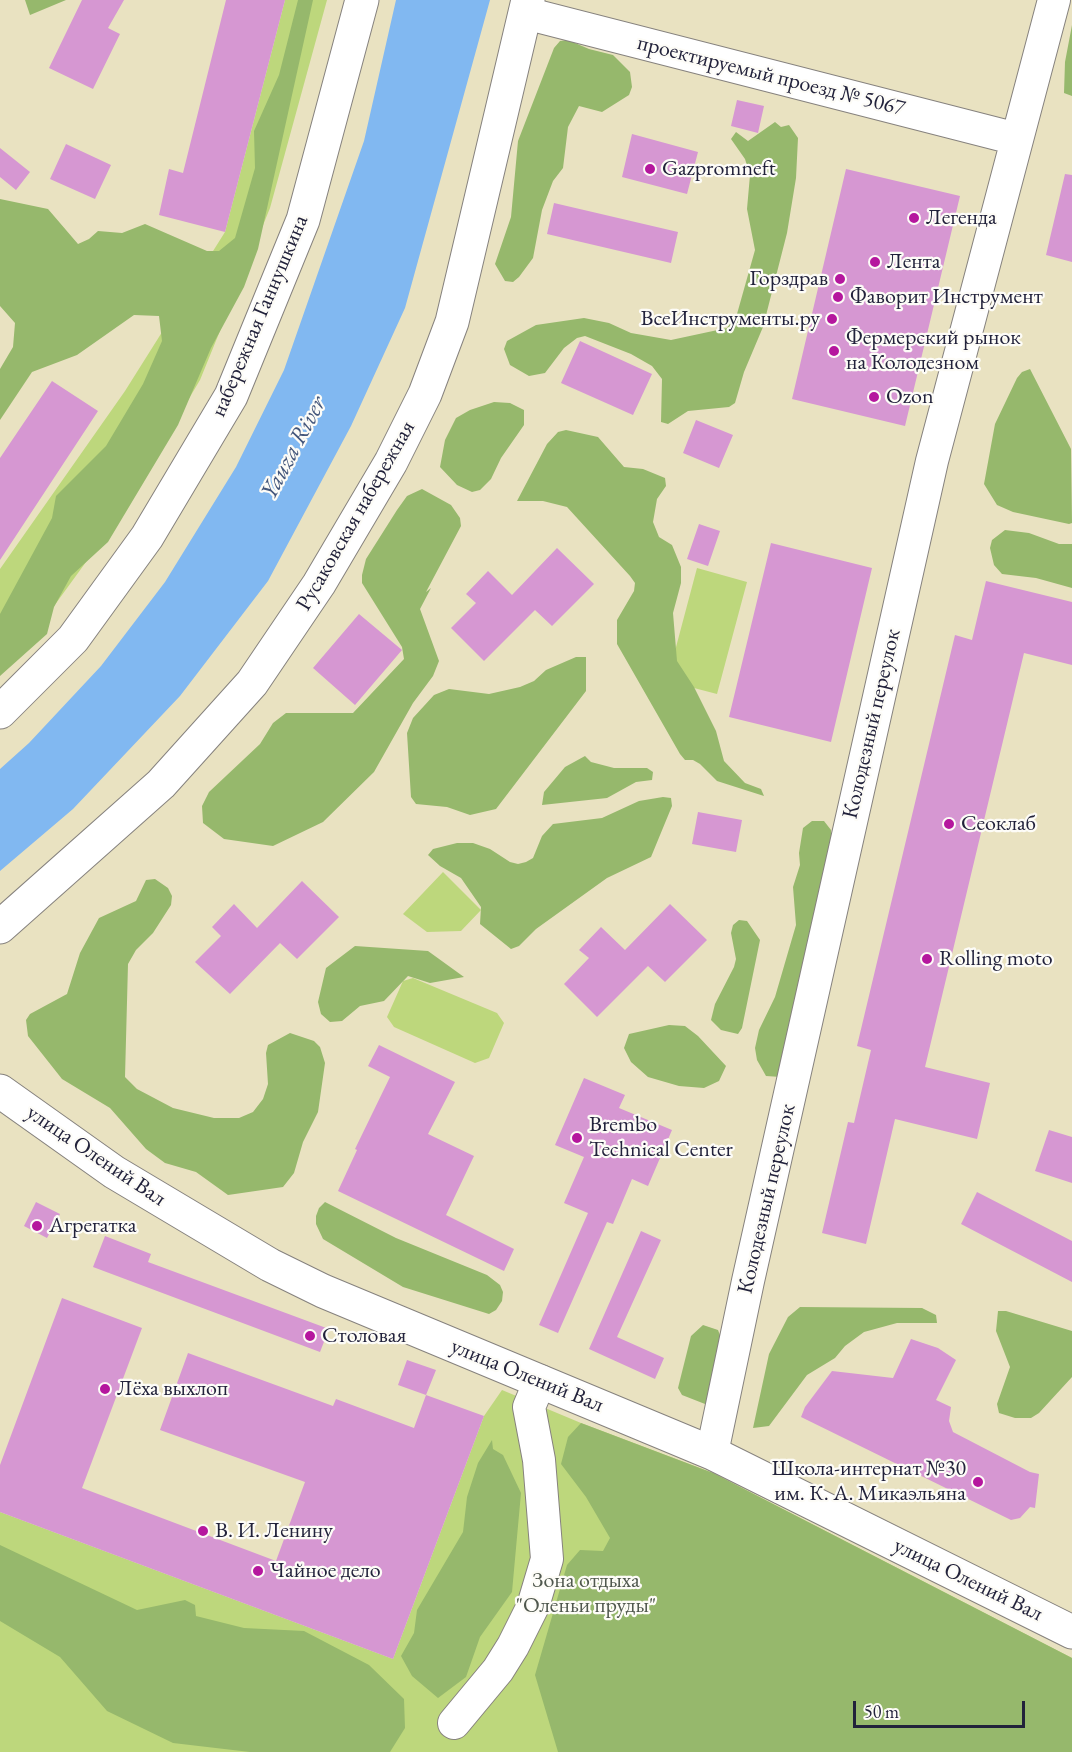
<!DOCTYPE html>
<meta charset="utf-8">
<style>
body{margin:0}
#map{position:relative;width:1072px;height:1752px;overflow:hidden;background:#e9e2c1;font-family:"EB Garamond",serif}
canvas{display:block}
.scale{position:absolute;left:853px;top:1701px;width:172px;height:27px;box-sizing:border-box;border:3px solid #22223b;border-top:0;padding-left:8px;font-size:18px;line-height:21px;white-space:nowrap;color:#22223b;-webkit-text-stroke:4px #fdfcf7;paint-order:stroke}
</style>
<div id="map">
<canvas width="1072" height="1752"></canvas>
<div class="scale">50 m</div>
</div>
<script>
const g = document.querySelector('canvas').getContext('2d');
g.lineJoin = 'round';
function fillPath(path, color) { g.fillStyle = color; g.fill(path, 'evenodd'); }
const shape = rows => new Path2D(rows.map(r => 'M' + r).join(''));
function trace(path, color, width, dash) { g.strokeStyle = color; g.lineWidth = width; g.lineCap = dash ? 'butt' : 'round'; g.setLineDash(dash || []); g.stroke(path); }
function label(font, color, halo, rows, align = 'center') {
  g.font = font + ' "EB Garamond",serif'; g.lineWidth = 4.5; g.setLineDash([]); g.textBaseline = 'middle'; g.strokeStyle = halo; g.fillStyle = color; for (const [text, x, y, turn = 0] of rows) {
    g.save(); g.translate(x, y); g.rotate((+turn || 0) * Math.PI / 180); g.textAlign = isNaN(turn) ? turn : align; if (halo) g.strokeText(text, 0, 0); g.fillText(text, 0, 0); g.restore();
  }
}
fillPath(shape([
 [285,0,327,0,270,208,200,380,118,518,46,617,0,664,0,569,125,391,225,232],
 [697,568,747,582,717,694,667,681],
 [443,872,481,910,461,931,427,932,403,914],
 [413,978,497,1013,504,1023,489,1058,475,1063,394,1027,387,1017,403,981],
 [502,1390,581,1423,713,1473,1072,1658,1072,1752,0,1752,0,1512,393,1659,484,1416]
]), '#bdd77c');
fillPath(shape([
 [25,0,66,0,30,15],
 [298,0,313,0,258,249,244,287,211,348,178,425,108,542,71,576,54,607,47,634,0,676,0,614,52,518,56,496,106,446,143,384,162,341,159,316,134,315,77,355,32,372,0,420,0,369,13,347,15,323,0,306,0,199,48,209,78,244,89,239,98,231,122,233,145,224,207,251,219,251,235,238,255,168,254,131,279,75],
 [1072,25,1072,96,1064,93,1065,62],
 [568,40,589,49,613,55,630,72,632,87,629,95,602,112,579,106,568,127,563,168,553,181,542,210,533,258,519,277,513,282,505,281,495,264,511,217,518,141,554,48,560,41],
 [775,122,781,127,789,125,798,138,796,178,787,233,763,327,744,372,735,403,729,407,688,411,668,424,661,422,662,379,652,366,631,354,585,336,577,338,564,348,545,373,529,376,510,365,504,349,507,341,536,325,584,318,609,323,631,333,671,340,727,328,737,314,755,250,747,209,750,175,745,159,731,139,736,132,748,141],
 [1030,369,1071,449,1072,523,1069,524,1013,512,997,505,984,484,995,424,1017,378,1022,372],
 [494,402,510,403,524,410,524,425,501,458,491,479,480,490,472,492,457,485,440,467,445,440,456,418,470,410],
 [566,430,598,437,624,467,643,469,665,478,666,486,657,499,653,522,659,537,672,545,681,567,681,583,673,613,677,661,694,687,716,731,724,761,745,783,761,789,764,796,717,781,700,764,693,760,685,760,680,754,617,644,617,620,634,591,635,583,630,576,567,507,543,501,517,501,547,444,558,432],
 [422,489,451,505,460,518,461,526,426,592,431,588,420,609,439,661,433,676,413,703,374,772,323,822,273,846,224,839,203,823,202,806,209,792,260,744,273,723,286,713,353,713,404,659,402,647,362,583,362,575,366,559,397,510,407,496],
 [1005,530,1029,533,1059,544,1072,544,1072,588,1036,578,1002,574,994,565,990,548,992,540],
 [576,657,586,657,586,691,496,809,470,815,447,807,416,804,411,797,407,733,413,718,434,695,449,689,489,694,520,687,534,681,546,670],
 [585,756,591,762,614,768,647,768,653,772,652,780,636,782,607,798,542,805,544,792,565,767],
 [663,797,671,798,672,806,651,857,607,878,536,929,519,946,511,949,480,924,481,907,461,878,440,866,428,855,433,849,457,843,473,843,490,849,510,862,518,864,526,862,533,858,542,836,553,824,602,818,639,801],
 [812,821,824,821,831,830,831,877,781,1077,766,1076,757,1060,755,1048,759,1030,775,997,796,925,793,887,800,865,799,853,803,828],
 [155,879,168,888,172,896,171,905,153,933,136,950,128,964,125,1077,137,1089,173,1108,214,1118,239,1118,253,1112,263,1099,268,1084,266,1053,268,1045,290,1033,314,1041,320,1047,325,1063,318,1112,303,1142,294,1173,283,1187,228,1195,196,1172,165,1163,146,1149,110,1108,62,1079,28,1036,26,1020,30,1014,67,994,80,953,99,918,136,901,146,880],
 [739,920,747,921,760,940,742,1028,738,1034,721,1030,711,1020,715,1004,734,967,736,959,731,933,733,925],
 [355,946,428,951,464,977,430,983,408,976,384,1001,360,1006,342,1021,330,1022,321,1014,318,1002,326,968],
 [669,1025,685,1026,698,1036,726,1066,719,1081,704,1088,679,1086,648,1077,631,1062,624,1048,629,1034],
 [325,1202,396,1238,487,1275,500,1285,503,1292,502,1301,496,1310,489,1314,403,1287,323,1239,316,1224,316,1216,319,1208],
 [800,1307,922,1308,936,1315,937,1323,897,1323,864,1332,845,1346,835,1358,807,1375,769,1426,753,1428,769,1354,788,1317],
 [998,1311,1006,1311,1072,1331,1072,1377,1039,1413,1031,1418,1015,1418,999,1413,997,1404,1010,1367,996,1331],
 [703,1325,718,1330,721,1338,713,1401,705,1404,682,1395,678,1388,691,1336],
 [581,1423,713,1473,1072,1658,1072,1752,558,1752,535,1675,567,1565,580,1550,603,1551,610,1538,586,1497,561,1464,568,1437],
 [492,1440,493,1449,503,1455,521,1493,512,1592,480,1637,466,1677,438,1698,412,1676,401,1656,414,1633,417,1610,463,1532,467,1497,478,1463],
 [0,1545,137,1610,185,1600,195,1605,196,1616,244,1628,304,1631,369,1665,404,1699,405,1728,390,1752,250,1752,173,1743,107,1711,60,1657,0,1621]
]), '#96b86c');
fillPath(shape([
 [396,0,490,0,405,308,351,426,268,581,180,696,73,809,0,871,0,769,29,743,101,666,165,582,236,467,284,370,364,141]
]), '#81b8f1');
fillPath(shape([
 [82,0,124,0,108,28,120,34,93,89,49,68],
 [226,0,285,0,225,232,159,215,169,169,183,173],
 [737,100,764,106,758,133,731,126],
 [632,134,698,152,687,194,622,177],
 [66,144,111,165,95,199,50,179],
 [0,148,30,172,16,190,0,177],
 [846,169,960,196,905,426,792,399],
 [1065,174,1072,175,1072,262,1046,255],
 [554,203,678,232,671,263,547,234],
 [580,341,652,374,633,415,561,383],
 [52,381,98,411,0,560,0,458],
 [696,420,733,435,719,468,683,453],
 [699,524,720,531,708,566,687,559],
 [771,543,872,568,831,742,729,717],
 [557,548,594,584,552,626,535,610,484,661,451,628,476,603,466,594,488,571,512,595],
 [986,581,1072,602,1072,665,1024,653,925,1067,990,1083,977,1139,895,1119,866,1244,822,1233,848,1122,854,1123,871,1050,857,1046,955,635,972,640],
 [359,614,402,650,355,705,313,668],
 [698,812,742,820,736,852,692,844],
 [302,881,339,917,297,959,280,943,230,994,195,962,221,936,212,927,234,904,257,928],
 [670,904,707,940,665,982,648,966,597,1017,564,984,589,958,579,950,601,927,625,950],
 [379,1045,455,1082,428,1134,474,1156,446,1215,514,1249,504,1271,338,1191,357,1150,355,1149,390,1077,368,1066],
 [584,1078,625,1095,619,1108,672,1130,648,1186,632,1179,613,1224,607,1222,558,1333,539,1325,588,1213,564,1203,584,1157,555,1145],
 [1049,1130,1072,1137,1072,1183,1035,1171],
 [977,1192,1072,1241,1072,1282,961,1224],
 [36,1202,60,1214,47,1238,24,1226],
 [641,1231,661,1240,617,1337,664,1358,655,1379,589,1349],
 [105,1236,151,1254,148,1262,329,1329,320,1352,93,1267],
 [62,1298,142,1328,82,1488,276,1561,305,1482,160,1430,188,1353,333,1406,336,1399,414,1428,426,1395,484,1416,393,1659,0,1512,0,1465],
 [911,1339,938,1348,956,1360,936,1400,951,1407,949,1421,953,1432,1030,1472,1039,1474,1035,1508,1030,1507,1020,1518,1011,1520,801,1417,805,1407,832,1371,893,1378],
 [407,1360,436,1370,426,1395,398,1385]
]), '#d697d2');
const minor = shape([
 [525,13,1017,139],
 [712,1453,748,1281,932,461,1054,0],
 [454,1723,498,1670,513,1646,533,1606,547,1559,539,1460,529,1407,540,1381]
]);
const major = shape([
 [0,712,73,639,147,537,231,396,303,220,362,0],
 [0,927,161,784,252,683,319,584,391,462,425,394,452,322,528,0],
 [0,1091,114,1172,270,1265,323,1291,712,1453,1072,1632]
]);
trace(minor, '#86827e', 34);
trace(major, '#86827e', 35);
trace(minor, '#fff', 32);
trace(major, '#fff', 33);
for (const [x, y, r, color] of [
 [650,169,6,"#b5179e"],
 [914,218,6,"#b5179e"],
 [875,262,6,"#b5179e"],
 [840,279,6,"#b5179e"],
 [838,297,6,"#b5179e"],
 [832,319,6,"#b5179e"],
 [834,351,6,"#b5179e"],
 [874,397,6,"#b5179e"],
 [949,824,6,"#b5179e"],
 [927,959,6,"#b5179e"],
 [577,1138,6,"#b5179e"],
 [37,1226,6,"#b5179e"],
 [310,1336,6,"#b5179e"],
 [105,1389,6,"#b5179e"],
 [978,1482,6,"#b5179e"],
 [203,1531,6,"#b5179e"],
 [258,1571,6,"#b5179e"]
]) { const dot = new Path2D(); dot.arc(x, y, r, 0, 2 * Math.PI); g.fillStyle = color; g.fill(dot); trace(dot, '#fdfcf7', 2); }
label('22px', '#22223b', '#fdfcf7', [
 ["проектируемый проезд № 5067",771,76,14],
 ["набережная Ганнушкина",260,316,-67],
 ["Русаковская набережная",356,516,-60],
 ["Колодезный переулок",872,724,-77],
 ["улица Олений Вал",96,1156,34],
 ["Колодезный переулок",767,1199,-77],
 ["улица Олений Вал",527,1376,22],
 ["улица Олений Вал",968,1580,26]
]);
label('22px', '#22223b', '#fdfcf7', [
 ["Gazpromneft",662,169],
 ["Легенда",926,218],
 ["Лента",887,262],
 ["Горздрав",828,279,"right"],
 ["Фаворит Инструмент",850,297],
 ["ВсеИнструменты.ру",820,319,"right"],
 ["Фермерский рынок",846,338],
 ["на Колодезном",846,363],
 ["Ozon",886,397],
 ["Сеоклаб",961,824],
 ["Rolling moto",939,959],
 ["Brembo",589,1125],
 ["Technical Center",589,1150],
 ["Агрегатка",49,1226],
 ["Столовая",322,1336],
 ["Лёха выхлоп",117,1389],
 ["Школа-интернат №30",966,1469,"right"],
 ["им. К. А. Микаэльяна",966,1494,"right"],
 ["В. И. Ленину",215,1531],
 ["Чайное дело",270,1571]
], 'left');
label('22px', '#50584e', '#fdfcf7', [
 ["Зона отдыха",586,1581],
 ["\"Оленьи пруды\"",586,1606]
]);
label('italic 24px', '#43567b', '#fdfcf7', [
 ["Yauza River",294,448,-62]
]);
</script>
